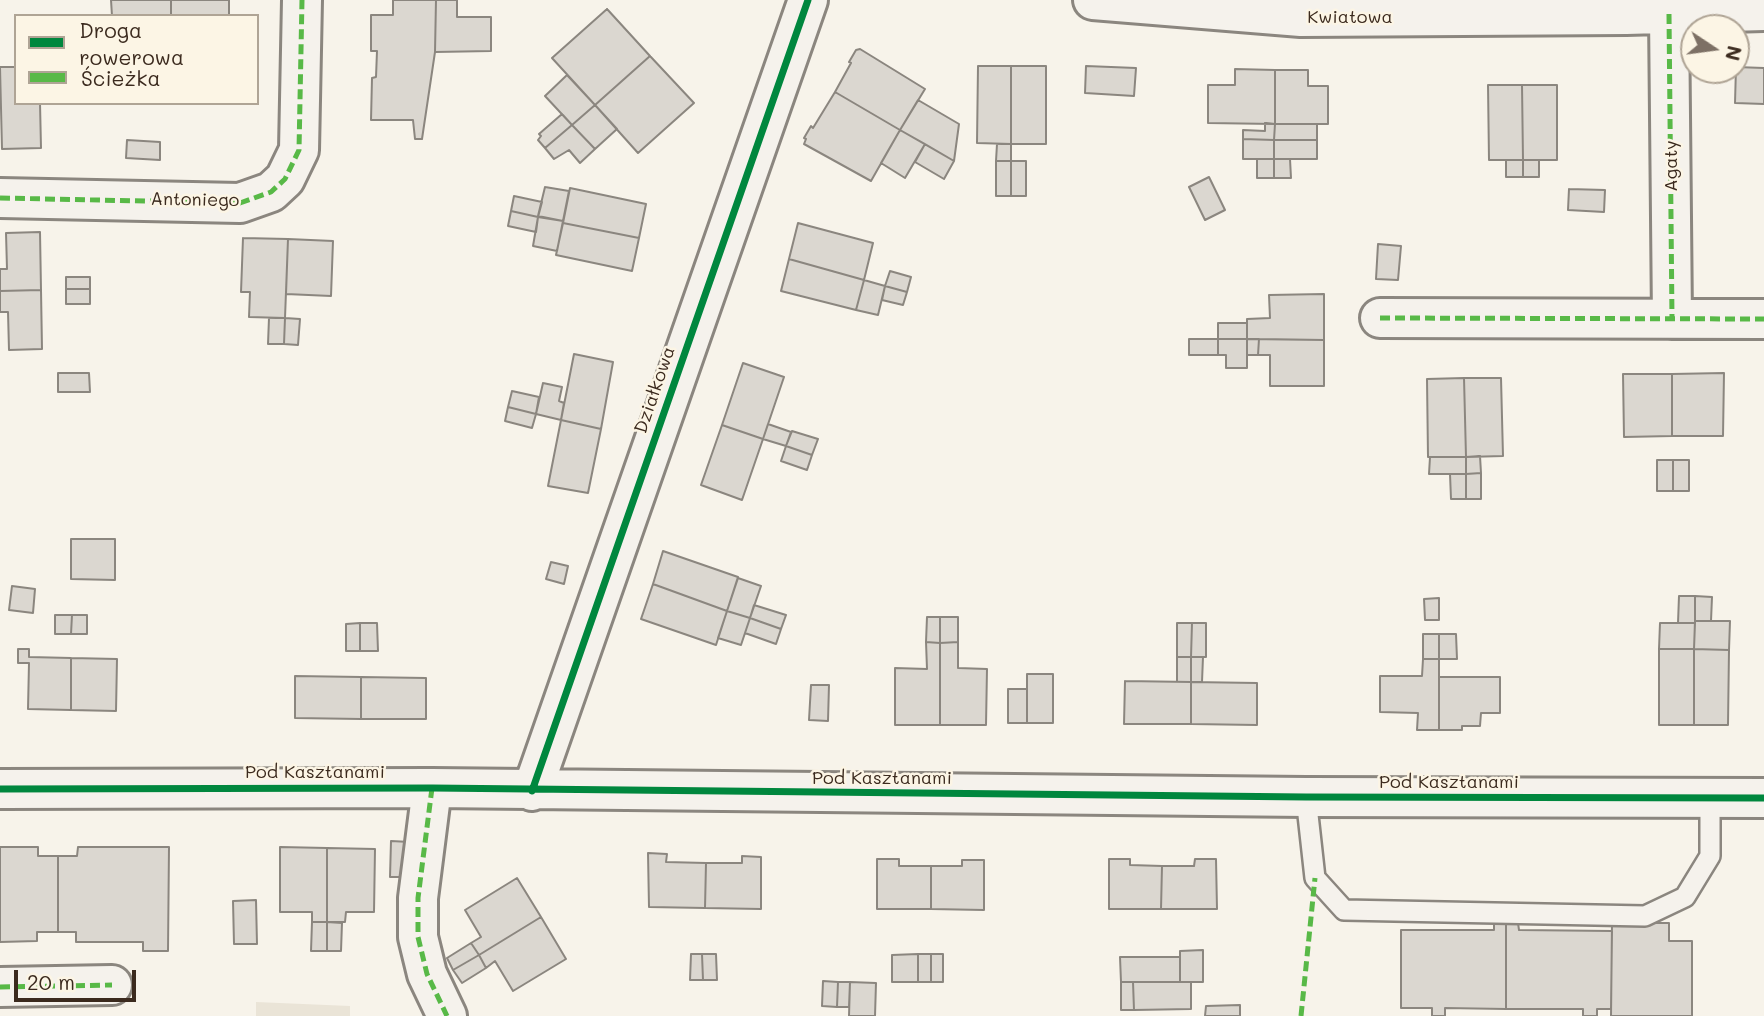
<!DOCTYPE html>
<meta charset="utf-8">
<style>
body{margin:0}
#map{position:relative;width:1764px;height:1016px;overflow:hidden;background:#f7f3ea;font-family:Mali,sans-serif}
canvas{display:block}
.legend{position:absolute;left:14px;top:14px;width:245px;height:91px;box-sizing:border-box;background:#fcf5e5;border:2px solid #afa495;margin:0;padding:9px 12px;list-style:none;font-size:21px;color:#3b2a1e}
.legend li{display:flex;align-items:center;gap:14px;height:35px}
.legend b{width:35px;border:2px solid #afa495}
.north{position:absolute;left:1680px;top:14px;width:70px;height:70px;box-sizing:border-box;background:#fcf5e5;border:2px solid #afa495;border-radius:50%;rotate:103deg;font-size:19px;font-weight:700;line-height:28px;text-align:center;color:#3b2a1e}
.north::after{content:'';display:block;margin:auto;width:24px;height:32px;background:#7d7065;clip-path:polygon(50% 0,100% 100%,50% 72%,0 100%)}
.scale{position:absolute;left:14px;top:970px;width:122px;height:32px;box-sizing:border-box;border:4px solid #3b2a1e;border-top:0;padding-left:9px;font-size:21px;line-height:24px;white-space:nowrap;color:#3b2a1e;-webkit-text-stroke:5px #fcf5e5;paint-order:stroke}
</style>
<div id="map">
<canvas width="1764" height="1016"></canvas>
<ul class="legend">
<li><b style="height:9px;background:#00873e"></b>Droga rowerowa</li>
<li><b style="height:9px;background:#58b947"></b>Ścieżka</li>
</ul>
<div class="north">N</div>
<div class="scale">20 m</div>
</div>
<script>
const g = document.querySelector('canvas').getContext('2d');
g.lineJoin = 'round';
function fillPath(path, color) { g.fillStyle = color; g.fill(path, 'evenodd'); }
const shape = rows => new Path2D(rows.map(r => 'M' + r).join(''));
function trace(path, color, width, dash) { g.strokeStyle = color; g.lineWidth = width; g.lineCap = dash ? 'butt' : 'round'; g.setLineDash(dash || []); g.stroke(path); }
function label(font, color, halo, rows, align = 'center') {
  g.font = font + ' Mali,sans-serif'; g.lineWidth = 5; g.setLineDash([]); g.textBaseline = 'middle'; g.strokeStyle = halo; g.fillStyle = color; for (const [text, x, y, turn = 0] of rows) {
    g.save(); g.translate(x, y); g.rotate((+turn || 0) * Math.PI / 180); g.textAlign = isNaN(turn) ? turn : align; if (halo) g.strokeText(text, 0, 0); g.fillText(text, 0, 0); g.restore();
  }
}
fillPath(shape([
 [256,1002,350,1006,350,1016,256,1016]
]), '#eae4d7');
const building = shape([
 [111,0,171,0,171,16,112,16,111,0],
 [171,0,229,0,229,16,171,16,171,0],
 [393,0,436,0,435,52,422,139,415,139,413,120,371,120,372,78,376,77,377,51,371,51,371,15,393,15,393,0],
 [436,0,457,0,457,17,491,17,491,51,435,52,436,0],
 [607,9,650,56,595,105,552,58,607,9],
 [860,49,925,89,900,130,835,92,851,63,849,62,856,50,860,49],
 [650,56,694,103,638,153,595,105,650,56],
 [978,66,1011,66,1011,144,977,143,978,66],
 [1011,66,1046,66,1046,144,1011,144,1011,66],
 [1086,66,1136,68,1134,96,1085,93,1086,66],
 [0,67,16,67,16,103,40,103,41,148,2,149,0,67],
 [1736,67,1764,68,1764,104,1735,103,1736,67],
 [1235,69,1275,70,1275,124,1208,123,1208,85,1235,85,1235,69],
 [1275,70,1308,70,1308,86,1328,86,1328,124,1275,124,1275,70],
 [567,75,595,105,572,125,545,96,567,75],
 [1488,85,1522,85,1523,160,1489,160,1488,85],
 [1522,85,1557,85,1557,160,1523,160,1522,85],
 [835,92,900,130,871,181,804,144,806,139,804,138,811,126,813,128,835,92],
 [918,100,959,124,954,161,900,130,918,100],
 [595,105,617,129,595,149,572,125,595,105],
 [562,114,572,125,545,148,538,140,541,136,539,134,562,114],
 [1265,123,1275,124,1274,140,1243,139,1243,130,1265,131,1265,123],
 [1275,124,1317,124,1317,140,1274,140,1275,124],
 [572,125,595,149,580,163,569,150,554,159,545,148,572,125],
 [900,130,925,144,905,178,881,163,900,130],
 [1243,139,1274,140,1274,159,1243,159,1243,139],
 [127,140,160,142,160,160,126,158,127,140],
 [1274,140,1317,140,1317,159,1274,159,1274,140],
 [925,144,954,161,944,179,915,162,925,144],
 [997,144,1011,144,1011,161,996,161,997,144],
 [1257,159,1274,159,1274,178,1257,178,1257,159],
 [1274,159,1290,159,1291,178,1274,178,1274,159],
 [1506,160,1523,160,1523,177,1506,177,1506,160],
 [1523,160,1539,160,1539,177,1523,177,1523,160],
 [996,161,1011,161,1011,196,996,196,996,161],
 [1011,161,1026,161,1026,196,1011,196,1011,161],
 [1209,177,1225,210,1205,220,1189,187,1209,177],
 [545,187,569,191,563,221,538,216,545,187],
 [570,188,646,204,639,238,563,223,570,188],
 [1569,189,1605,190,1604,212,1568,210,1569,189],
 [514,196,542,202,538,217,511,211,514,196],
 [511,211,538,217,536,232,508,226,511,211],
 [538,217,563,221,557,251,533,246,538,217],
 [563,223,639,238,632,271,556,255,563,223],
 [798,223,873,243,864,280,789,259,798,223],
 [40,232,41,290,0,291,0,269,7,269,6,233,40,232],
 [243,238,288,239,285,318,249,317,250,292,241,292,243,238],
 [288,239,333,241,331,296,286,294,288,239],
 [1378,244,1401,246,1398,280,1376,279,1378,244],
 [789,259,864,280,856,310,781,291,789,259],
 [890,271,911,277,907,292,885,286,890,271],
 [66,277,90,277,90,289,66,289,66,277],
 [864,280,885,286,878,315,856,310,864,280],
 [885,286,907,292,903,305,882,300,885,286],
 [66,289,90,289,90,304,66,304,66,289],
 [41,290,42,349,9,350,8,312,0,312,0,291,41,290],
 [1324,294,1324,340,1247,339,1247,319,1270,318,1269,295,1324,294],
 [269,318,285,318,284,344,268,344,269,318],
 [285,318,300,319,298,345,284,344,285,318],
 [1218,323,1247,323,1247,339,1218,339,1218,323],
 [1189,339,1218,339,1218,355,1189,355,1189,339],
 [1218,339,1247,339,1247,368,1226,368,1226,355,1218,355,1218,339],
 [1247,339,1259,339,1258,355,1247,355,1247,339],
 [1259,339,1324,340,1324,386,1270,386,1270,355,1258,355,1259,339],
 [574,354,613,362,601,429,561,420,574,354],
 [743,363,784,377,763,439,722,425,743,363],
 [58,373,89,373,90,392,58,392,58,373],
 [1724,373,1723,436,1672,436,1672,374,1724,373],
 [1623,374,1672,374,1672,436,1624,437,1623,374],
 [1464,378,1501,378,1503,456,1466,457,1464,378],
 [1464,378,1466,457,1428,457,1427,379,1464,378],
 [543,383,562,387,559,401,564,403,561,420,536,414,543,383],
 [512,391,539,397,536,414,508,407,512,391],
 [508,407,536,414,532,428,505,421,508,407],
 [561,420,601,429,588,493,548,486,561,420],
 [768,424,791,432,786,446,763,439,768,424],
 [722,425,763,439,742,500,701,485,722,425],
 [792,431,818,439,812,455,786,446,792,431],
 [786,446,812,455,807,470,781,461,786,446],
 [1480,456,1481,473,1466,474,1466,457,1480,456],
 [1430,457,1466,457,1466,474,1429,474,1430,457],
 [1657,460,1673,460,1673,491,1657,491,1657,460],
 [1673,460,1689,460,1689,491,1673,491,1673,460],
 [1481,473,1481,499,1466,499,1466,474,1481,473],
 [1450,474,1466,474,1466,499,1451,499,1450,474],
 [71,539,115,539,115,580,71,579,71,539],
 [663,551,738,577,727,611,653,584,663,551],
 [551,562,568,566,564,584,546,579,551,562],
 [738,578,761,586,750,618,727,611,738,578],
 [653,584,727,611,716,645,641,619,653,584],
 [12,586,35,589,33,613,9,610,12,586],
 [1679,596,1695,596,1695,623,1678,623,1679,596],
 [1695,596,1712,597,1711,621,1695,621,1695,596],
 [1439,598,1439,620,1425,620,1424,599,1439,598],
 [754,605,786,615,781,629,750,618,754,605],
 [727,611,750,618,741,645,718,638,727,611],
 [55,615,72,615,71,634,55,634,55,615],
 [72,615,87,615,87,634,71,634,72,615],
 [927,617,940,617,940,643,926,642,927,617],
 [940,617,958,617,958,642,940,643,940,617],
 [750,618,781,629,776,644,745,633,750,618],
 [1695,621,1730,621,1729,650,1694,649,1695,621],
 [360,623,360,651,346,651,346,624,360,623],
 [360,623,377,623,378,651,360,651,360,623],
 [1177,623,1192,623,1191,657,1177,657,1177,623],
 [1192,623,1206,623,1206,657,1191,657,1192,623],
 [1660,623,1695,623,1694,649,1659,649,1660,623],
 [1423,634,1439,634,1439,659,1423,659,1423,634],
 [1439,634,1456,634,1457,659,1439,659,1439,634],
 [926,642,940,643,940,725,895,725,895,668,927,669,926,642],
 [958,642,958,668,987,669,986,725,940,725,940,643,958,642],
 [18,649,29,649,29,657,71,658,71,710,28,709,29,663,18,663,18,649],
 [1659,649,1694,649,1694,725,1659,725,1659,649],
 [1694,649,1729,650,1728,725,1694,725,1694,649],
 [1177,657,1191,657,1191,682,1177,682,1177,657],
 [1191,657,1203,657,1202,682,1191,682,1191,657],
 [71,658,117,659,116,711,71,710,71,658],
 [1423,659,1439,659,1439,730,1417,730,1418,713,1380,712,1380,676,1422,676,1423,659],
 [1027,674,1053,674,1053,723,1027,723,1027,674],
 [295,676,361,677,361,719,295,718,295,676],
 [361,677,426,678,426,719,361,719,361,677],
 [1439,677,1500,677,1500,713,1481,713,1480,726,1462,726,1462,730,1439,730,1439,677],
 [1125,681,1191,682,1191,724,1124,724,1125,681],
 [1191,682,1257,683,1257,725,1191,724,1191,682],
 [811,685,829,685,828,721,809,720,811,685],
 [1008,689,1027,689,1027,723,1008,723,1008,689],
 [391,841,410,842,410,877,390,877,391,841],
 [0,847,38,847,38,856,58,856,58,932,37,932,37,941,0,942,0,847],
 [78,847,169,847,168,951,143,951,143,942,76,942,76,932,58,932,58,856,77,856,78,847],
 [280,847,327,848,327,922,312,922,312,912,280,912,280,847],
 [327,848,375,849,374,912,346,912,345,922,327,922,327,848],
 [648,853,667,854,666,862,706,863,705,908,649,907,648,853],
 [742,856,761,857,761,909,705,908,706,863,742,863,742,856],
 [877,859,899,859,899,866,931,866,931,909,877,909,877,859],
 [1109,859,1130,859,1130,865,1162,866,1161,909,1109,909,1109,859],
 [1195,859,1216,859,1217,909,1161,909,1162,866,1194,866,1195,859],
 [962,860,984,860,984,910,931,909,931,866,962,866,962,860],
 [517,878,541,917,479,955,471,943,481,937,465,910,517,878],
 [256,900,257,944,234,944,233,901,256,900],
 [541,917,566,959,513,991,495,961,486,968,479,955,541,917],
 [312,922,327,922,327,951,311,951,312,922],
 [327,922,342,923,341,951,327,951,327,922],
 [1494,923,1506,923,1506,1009,1445,1008,1445,1016,1432,1016,1432,1008,1401,1008,1401,930,1494,930,1494,923],
 [1506,923,1518,923,1519,930,1612,931,1611,1009,1597,1009,1597,1016,1583,1016,1583,1009,1506,1009,1506,923],
 [1612,923,1669,923,1669,941,1692,941,1692,1016,1611,1016,1612,923],
 [471,943,479,955,453,970,447,958,471,943],
 [1203,950,1203,982,1180,982,1180,951,1203,950],
 [691,954,702,954,703,980,690,980,691,954],
 [702,954,716,954,717,980,703,980,702,954],
 [918,954,918,982,892,982,892,955,918,954],
 [918,954,931,954,931,982,918,982,918,954],
 [931,954,943,954,943,982,931,982,931,954],
 [479,955,486,968,462,983,453,970,479,955],
 [1120,957,1180,957,1180,982,1121,982,1120,957],
 [823,981,838,982,837,1007,822,1006,823,981],
 [838,982,850,982,849,1007,837,1007,838,982],
 [850,982,876,983,875,1016,849,1016,850,982],
 [1121,982,1133,982,1134,1010,1121,1010,1121,982],
 [1133,982,1191,982,1191,1009,1134,1010,1133,982],
 [1240,1005,1240,1016,1205,1016,1206,1006,1240,1005]
]);
fillPath(building, '#dbd7d0');
trace(building, '#8b867f', 2);
const service = shape([
 [1306,797,1315,878,1344,910,1645,916,1685,897,1710,856,1710,798]
]);
const minor = shape([
 [1093,0,1301,17,1626,15,1764,11],
 [1669,14,1672,319],
 [0,198,240,203,271,192,285,179,299,150,302,0],
 [1380,318,1764,319],
 [432,788,418,898,418,937,427,974,447,1016],
 [0,789,432,788,1306,797,1764,798],
 [532,791,808,0],
 [0,987,112,985]
]);
trace(service, '#8b867f', 24);
trace(minor, '#8b867f', 44);
trace(service, '#f5f2ec', 19);
trace(minor, '#f5f2ec', 38);
trace(shape([
 [1669,14,1672,319],
 [0,198,240,203,271,192,285,179,299,150,302,0],
 [1380,318,1764,319],
 [432,788,418,898,418,937,427,974,447,1016],
 [0,987,112,985],
 [1301,1016,1315,878]
]), '#58b947', 5, [10, 5]);
trace(shape([
 [0,789,432,788,1306,797,1764,798],
 [532,791,808,0]
]), '#00873e', 7);
label('18px', '#3b2a1e', '#fcf5e5', [
 ["Kwiatowa",1350,17],
 ["Agaty",1671,166,-90],
 ["Antoniego",195,200,1],
 ["Działkowa",655,390,-71],
 ["Pod Kasztanami",315,772],
 ["Pod Kasztanami",882,778],
 ["Pod Kasztanami",1449,782]
]);
</script>
